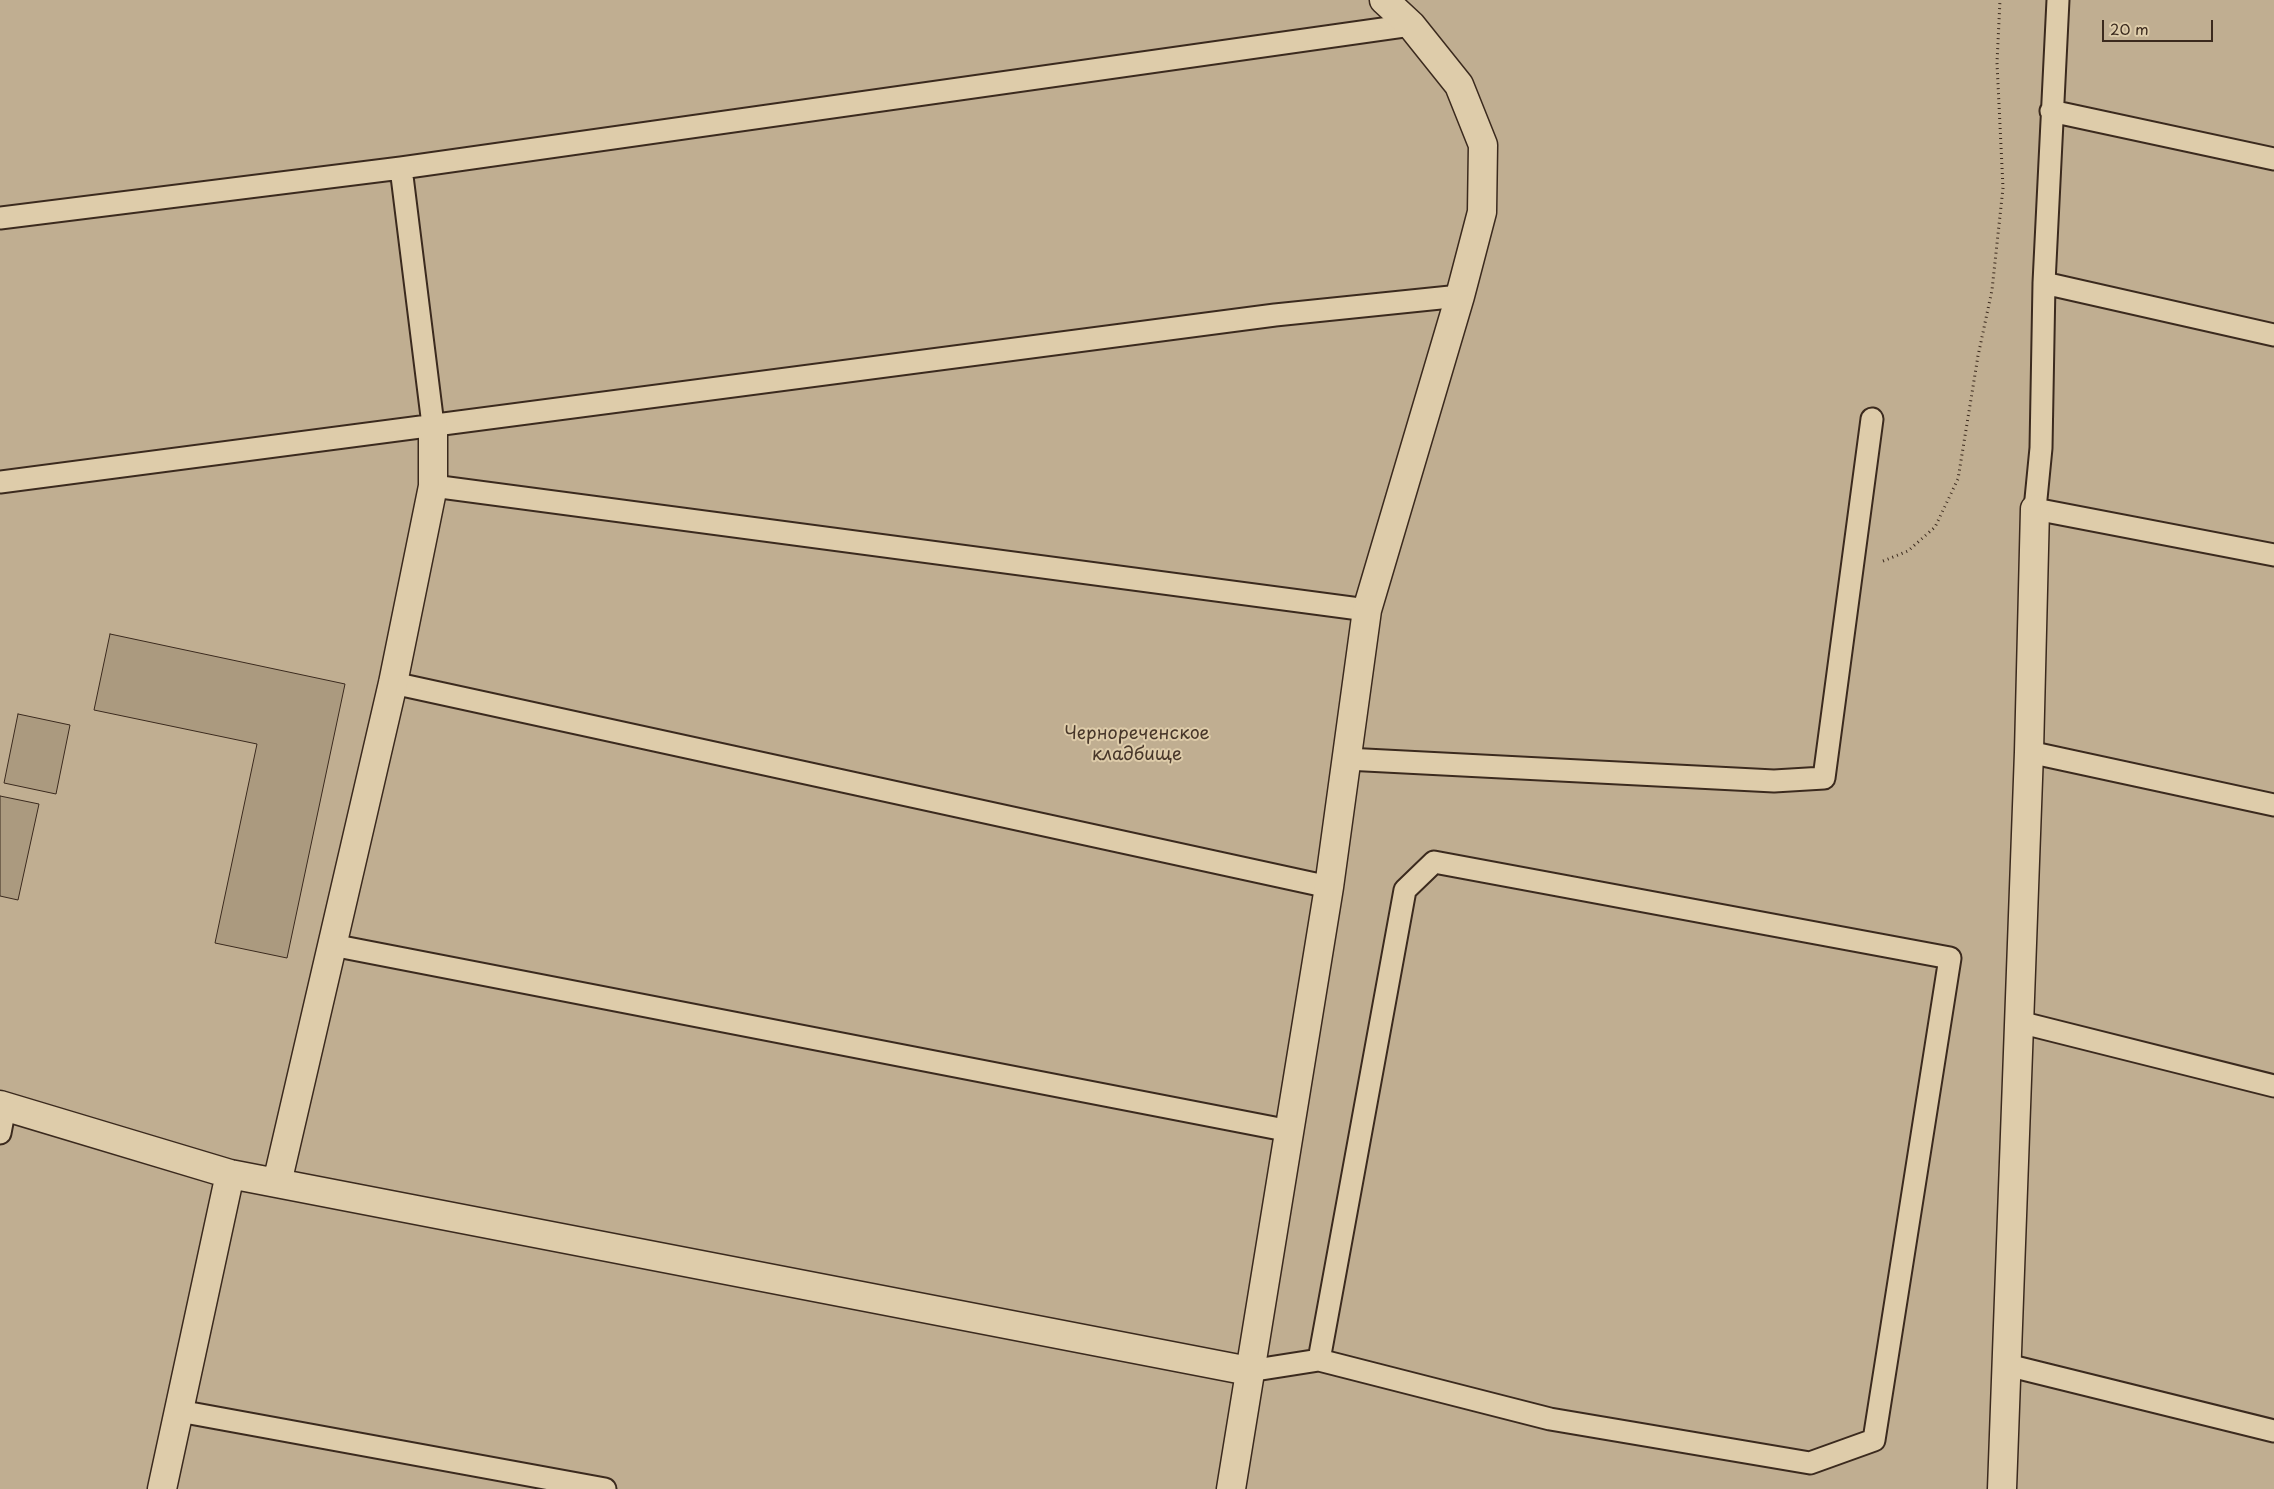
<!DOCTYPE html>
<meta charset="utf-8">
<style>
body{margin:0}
#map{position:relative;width:2274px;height:1489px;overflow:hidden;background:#deccaa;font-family:"Playpen Sans",sans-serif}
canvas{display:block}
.scale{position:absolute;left:2102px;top:20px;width:111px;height:22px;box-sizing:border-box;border:2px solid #3b2a1e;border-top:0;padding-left:6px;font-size:15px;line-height:18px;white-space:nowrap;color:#3b2a1e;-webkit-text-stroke:4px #deccaa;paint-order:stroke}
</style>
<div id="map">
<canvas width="2274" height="1489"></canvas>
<div class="scale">20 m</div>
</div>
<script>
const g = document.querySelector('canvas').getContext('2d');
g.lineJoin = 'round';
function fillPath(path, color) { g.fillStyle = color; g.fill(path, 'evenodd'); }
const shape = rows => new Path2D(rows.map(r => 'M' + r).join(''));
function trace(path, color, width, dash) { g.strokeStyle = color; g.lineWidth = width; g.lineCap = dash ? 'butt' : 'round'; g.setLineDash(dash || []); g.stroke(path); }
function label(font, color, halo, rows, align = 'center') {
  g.font = font + ' "Playpen Sans",sans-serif'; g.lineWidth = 4; g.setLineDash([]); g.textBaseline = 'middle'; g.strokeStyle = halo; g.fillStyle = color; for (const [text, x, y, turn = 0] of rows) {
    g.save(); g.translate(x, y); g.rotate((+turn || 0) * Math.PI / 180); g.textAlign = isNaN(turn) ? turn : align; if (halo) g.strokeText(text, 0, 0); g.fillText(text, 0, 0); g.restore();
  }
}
fillPath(shape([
 [0,0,2274,0,2274,1489,0,1489]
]), '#c0ae91');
const building = shape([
 [110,634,345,684,287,958,215,943,257,744,94,710,110,634],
 [18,714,70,725,56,794,4,783,18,714],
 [0,796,39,804,18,900,0,896,0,796]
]);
fillPath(building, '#ab9a7f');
trace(building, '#3b2a1e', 1);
const lane = shape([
 [2058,0,2044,283,2041,448,2035,509,2274,555],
 [2051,111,2274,159],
 [401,168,433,425],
 [0,218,401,168,1411,25],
 [2044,283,2274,335],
 [0,482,1275,315,1460,296],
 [433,486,1367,610],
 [393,683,1329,887],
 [2029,752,2274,805],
 [1346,759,1774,781,1824,778,1872,419],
 [332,945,1290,1131],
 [2019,1022,2274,1086],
 [0,1133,5,1107],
 [2007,1365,2274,1431],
 [1249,1371,1319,1360,1550,1419,1810,1463,1874,1440,1950,958,1434,862,1405,890,1319,1360],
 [179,1411,605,1489]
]);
const street = shape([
 [0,1105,230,1174,1249,1371],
 [277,1183,393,683,433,486,433,425],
 [162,1489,230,1174],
 [1231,1489,1329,887,1367,610,1460,296,1482,212,1483,145,1459,85,1411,25,1384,0],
 [2002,1489,2029,752,2035,509]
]);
trace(lane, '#3b2a1e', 25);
trace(street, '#3b2a1e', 31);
trace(shape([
 [1883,561,1908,551,1935,527,1958,479,1978,356,1992,290,2003,188,1997,63,2000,0]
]), '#3b2a1e', 3, [1, 4]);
trace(lane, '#deccaa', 21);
trace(street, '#deccaa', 28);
label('18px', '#48372a', '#deccaa', [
 ["Чернореченское",1137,734],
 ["кладбище",1137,755]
]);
</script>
